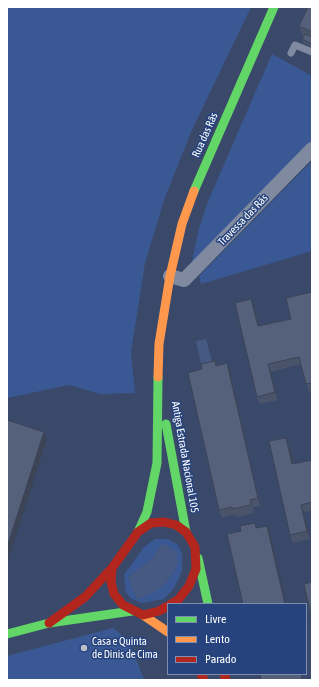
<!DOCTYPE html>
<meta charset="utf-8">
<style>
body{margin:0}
#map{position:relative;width:319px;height:687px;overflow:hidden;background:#3a4969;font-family:"Asap Condensed",sans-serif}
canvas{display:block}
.frame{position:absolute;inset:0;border:8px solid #fff;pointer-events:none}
.legend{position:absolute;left:167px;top:603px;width:140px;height:72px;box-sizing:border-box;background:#26437d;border:1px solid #7d8eb1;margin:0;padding:5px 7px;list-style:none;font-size:12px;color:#fff}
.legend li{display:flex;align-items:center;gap:8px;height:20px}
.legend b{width:20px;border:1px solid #7d8eb1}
</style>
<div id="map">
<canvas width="319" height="687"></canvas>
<div class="frame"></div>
<ul class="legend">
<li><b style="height:5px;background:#63d668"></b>Livre</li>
<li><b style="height:5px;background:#ff974d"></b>Lento</li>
<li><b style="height:5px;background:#b3261e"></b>Parado</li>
</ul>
</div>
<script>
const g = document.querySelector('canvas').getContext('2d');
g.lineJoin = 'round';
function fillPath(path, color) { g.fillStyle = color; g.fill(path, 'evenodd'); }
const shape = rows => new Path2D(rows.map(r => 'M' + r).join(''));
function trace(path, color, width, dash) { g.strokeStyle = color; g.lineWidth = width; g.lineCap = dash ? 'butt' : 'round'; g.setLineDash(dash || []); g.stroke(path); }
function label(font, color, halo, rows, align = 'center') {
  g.font = font + ' "Asap Condensed",sans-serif'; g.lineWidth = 3; g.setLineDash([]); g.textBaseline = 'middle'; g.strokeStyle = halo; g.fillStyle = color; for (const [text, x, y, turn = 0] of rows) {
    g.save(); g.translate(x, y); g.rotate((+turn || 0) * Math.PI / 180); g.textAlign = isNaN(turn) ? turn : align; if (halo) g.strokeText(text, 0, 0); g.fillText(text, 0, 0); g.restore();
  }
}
fillPath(shape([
 [7,7,251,7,191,132,164,200,145,263,131,352,135,393,100,394,69,385,7,398],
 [272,54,312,76,312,143,191,266,199,228,209,199],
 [312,161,312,251,201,284,199,276],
 [155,539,168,539,178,545,182,554,182,571,174,588,164,599,141,603,130,598,126,592,124,575,144,547],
 [162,543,176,558,176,568,165,584,128,577,152,559],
 [113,628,129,641,144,680,7,680,7,656]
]), '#3a5994');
fillPath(shape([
 [206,339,212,362,201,364,196,341],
 [162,543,179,553,176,558,179,560,176,568,165,584,158,590,137,600,128,577,152,559]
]), '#455983');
trace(shape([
 [291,53,295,45,312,52]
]), '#7f8aa0', 7);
trace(shape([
 [170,276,184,280,312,149]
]), '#7f8aa0', 14);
trace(shape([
 [194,191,274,7],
 [166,424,186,532],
 [138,532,147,512,157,463,158,377],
 [198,558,208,604],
 [7,634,49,623,132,611]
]), '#63d668', 9);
trace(shape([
 [158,377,159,344,170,276,182,224,194,191],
 [143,615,168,632]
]), '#ff974d', 9);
trace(shape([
 [112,568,111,582,114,594,123,605,143,615,159,611,168,606],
 [49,623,85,597,112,568,138,532,151,523,164,522,176,525,186,532,195,547,196,569,189,586,178,600,171,604],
 [201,674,204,680],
 [224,674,226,680]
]), '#b3261e', 9);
fillPath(shape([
 [312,7,312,47,303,43,302,39,303,36,299,26],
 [312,292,312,391,309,392,306,384,301,364,271,372,278,400,260,404,257,397,254,306,259,326,291,319],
 [215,361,217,365,230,371,260,506,253,507,254,513,236,517,235,514,222,518,219,510,202,369],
 [286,438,289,445,293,464,312,460,312,511,304,512,310,539,293,543,290,535]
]), '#49536a');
fillPath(shape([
 [251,299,254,306,261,334,258,326],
 [227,363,230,371,260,506,258,498],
 [268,364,271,372,278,400,275,392],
 [44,432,47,439,7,563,7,547],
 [286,438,289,445,295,472,292,464],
 [301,505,304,512,310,539,307,531],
 [267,526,270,533,286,604,285,604]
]), '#3c4456');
const building = shape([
 [308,7,312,7,312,32,299,26,308,7],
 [305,34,312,37,312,44,302,39,305,34],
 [312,292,312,383,306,384,299,357,268,364,275,392,257,397,235,303,251,299,258,326,291,319,286,298,312,292],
 [215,361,216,366,227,363,258,498,250,500,251,505,233,509,232,507,219,510,188,373,202,369,201,364,215,361],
 [7,420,44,432,7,547,7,420],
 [286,438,292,464,312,460,312,502,301,505,307,531,290,535,269,441,286,438],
 [255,523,256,528,267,526,285,604,243,604,227,534,241,531,240,526,255,523],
 [312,582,312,619,304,584,312,582],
 [260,674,301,674,302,680,261,680,260,674]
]);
fillPath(building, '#55617b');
trace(building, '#3c4456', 1);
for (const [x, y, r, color] of [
 [84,648,4,"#babfca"]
]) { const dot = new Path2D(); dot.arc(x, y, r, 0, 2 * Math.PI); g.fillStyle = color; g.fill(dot); trace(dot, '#26437d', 1.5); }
label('11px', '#fff', '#26437d', [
 ["Rua das Rãs",205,135,-66],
 ["Travessa das Rãs",243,220,-46],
 ["Antiga Estrada Nacional 105",185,457,80]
]);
label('11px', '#fff', '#26437d', [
 ["Casa e Quinta",92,642],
 ["de Dinis de Cima",92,655]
], 'left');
</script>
